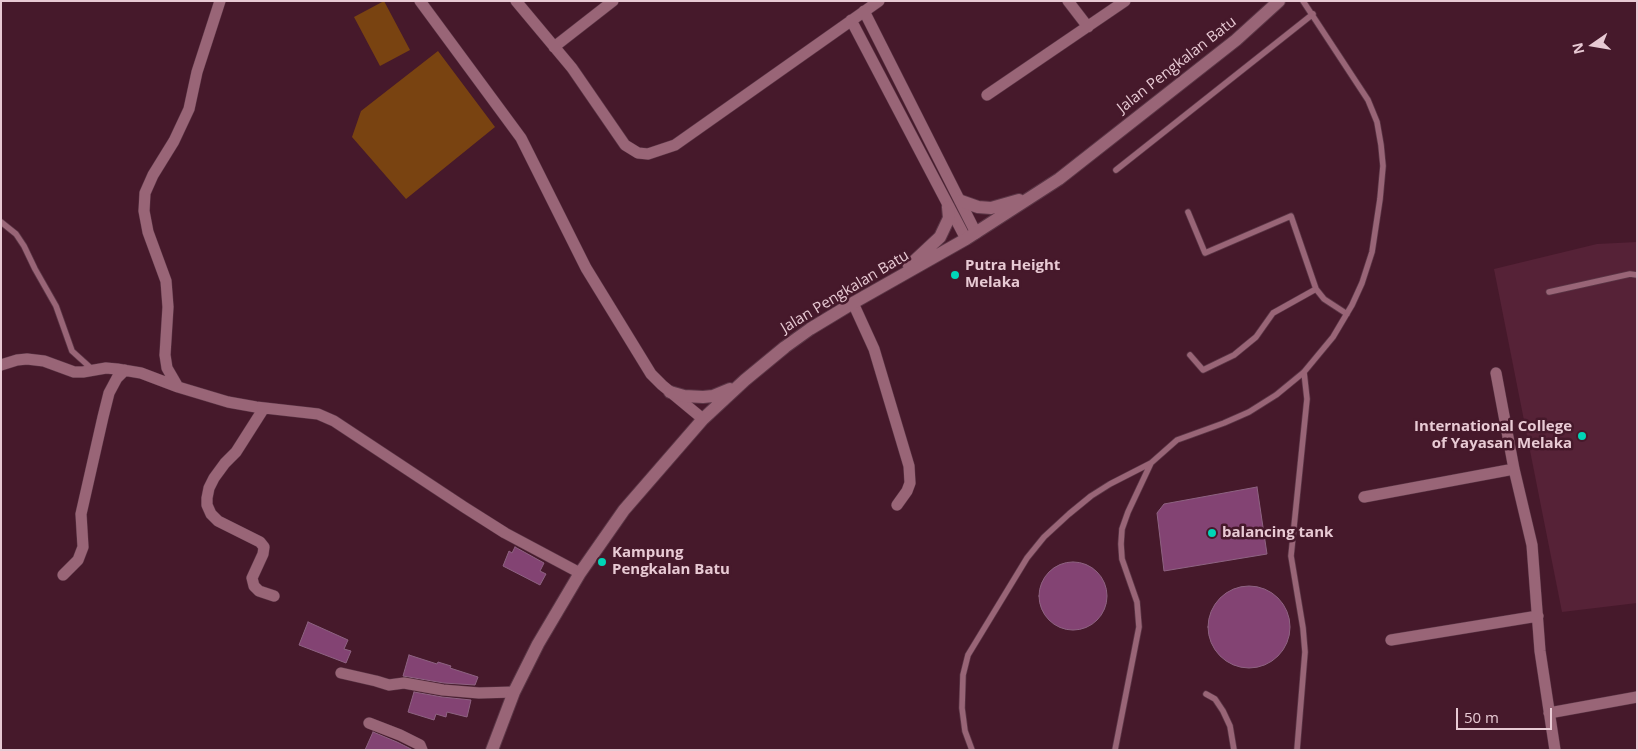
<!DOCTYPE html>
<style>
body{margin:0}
#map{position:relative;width:1638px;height:751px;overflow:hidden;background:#46192b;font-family:"Open Sans",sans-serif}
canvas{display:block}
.frame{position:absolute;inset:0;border:2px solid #e8cad4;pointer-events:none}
.north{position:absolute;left:1568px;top:20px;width:50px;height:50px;-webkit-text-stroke:4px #46192b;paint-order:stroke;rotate:257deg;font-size:14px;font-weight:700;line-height:20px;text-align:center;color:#e8cad4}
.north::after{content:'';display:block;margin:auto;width:18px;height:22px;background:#e8cad4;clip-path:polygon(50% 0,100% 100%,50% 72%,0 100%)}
.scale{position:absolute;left:1456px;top:708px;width:96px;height:22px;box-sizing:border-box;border:2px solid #e8cad4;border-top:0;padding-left:6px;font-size:15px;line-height:18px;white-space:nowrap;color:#e8cad4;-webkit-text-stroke:4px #46192b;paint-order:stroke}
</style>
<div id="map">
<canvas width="1638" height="751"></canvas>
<div class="frame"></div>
<div class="north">N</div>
<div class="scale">50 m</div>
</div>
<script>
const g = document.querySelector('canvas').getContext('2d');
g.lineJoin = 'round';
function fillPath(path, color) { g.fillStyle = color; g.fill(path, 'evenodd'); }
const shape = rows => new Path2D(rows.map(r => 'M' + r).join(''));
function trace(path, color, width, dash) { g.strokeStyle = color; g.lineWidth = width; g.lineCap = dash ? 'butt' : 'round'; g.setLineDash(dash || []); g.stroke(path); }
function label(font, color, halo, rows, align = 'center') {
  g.font = font + ' "Open Sans",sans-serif'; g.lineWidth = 5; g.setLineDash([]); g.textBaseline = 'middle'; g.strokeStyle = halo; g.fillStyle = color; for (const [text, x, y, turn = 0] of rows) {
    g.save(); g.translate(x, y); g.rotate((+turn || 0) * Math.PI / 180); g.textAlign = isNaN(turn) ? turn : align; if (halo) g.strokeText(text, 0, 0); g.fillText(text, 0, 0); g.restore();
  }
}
fillPath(shape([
 [1637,242,1637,603,1562,612,1494,269,1597,244]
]), '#562237');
fillPath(shape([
 [384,1,410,50,380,66,354,17],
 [438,51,495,127,406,199,352,137,361,111]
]), '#794311');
const building = shape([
 [1257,487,1267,554,1164,571,1157,513,1164,504,1257,487],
 [515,547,544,563,540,571,546,574,540,585,503,566,509,551,512,553,515,547],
 '1039 596a34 34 0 1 1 68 0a34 34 0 1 1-68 0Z',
 '1208 627a41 41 0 1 1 82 0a41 41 0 1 1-82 0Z',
 [308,622,348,640,344,649,351,651,346,663,299,645,308,622],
 [409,655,437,664,438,662,451,666,450,668,478,677,475,685,444,683,403,676,409,655],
 [414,692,442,697,471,700,467,717,447,712,446,717,436,714,434,720,408,712,414,692],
 [373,732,397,742,413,750,365,750,373,732]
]);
fillPath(building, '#834373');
trace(building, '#8e6382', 1);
const service = shape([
 [1116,170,1313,14],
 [1188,212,1205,253,1291,216,1316,289,1324,299,1347,314],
 [1,222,16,234,24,246,35,269,56,306,72,351,93,370],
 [1549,292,1630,274,1637,275],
 [1190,355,1203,370,1234,355,1256,337,1273,313,1316,289],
 [1206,694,1215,699,1223,711,1230,726,1234,750],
 [972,750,965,731,962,708,963,675,968,655,1027,558,1044,537,1069,514,1091,496,1110,484,1151,463,1177,440,1224,423,1249,412,1276,395,1304,372,1333,337,1352,305,1362,283,1372,252,1380,199,1383,166,1381,145,1377,122,1368,100,1303,1],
 [1115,750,1139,627,1137,602,1122,559,1121,544,1122,529,1128,512,1151,463],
 [1297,750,1305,652,1303,628,1291,556,1307,399,1304,372]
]);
const minor = shape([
 [420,1,521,138,586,268,651,374,662,385,703,419],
 [516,1,572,68,625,145,638,153,648,154,675,145,879,1],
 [1068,1,1088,27],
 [864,11,976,233],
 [851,20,966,239],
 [554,47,613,1],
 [987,95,1125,1],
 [853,303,874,349,909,466,910,483,907,491,897,505],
 [1,365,17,360,27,359,44,361,74,372,83,372,106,368,117,369,141,373,178,387,228,402,256,407,318,414,334,421,464,507,505,533,580,573],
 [1496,373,1514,469,1532,545,1540,651,1555,750],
 [178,387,167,368,165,355,168,307,166,281,148,232,144,211,145,193,153,175,174,141,189,109,197,72,220,1],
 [264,408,236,452,225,463,214,478,209,488,207,498,207,505,211,514,218,521,260,542,264,547,263,554,252,578,254,586,259,591,274,596],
 [1364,497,1514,469],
 [63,575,78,560,83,547,81,514,103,417,109,393,117,378,125,370],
 [1391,640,1538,616],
 [341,673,376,681,389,685,404,683,443,690,479,693,514,692],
 [1549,713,1637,697],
 [369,723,400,735,420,745,422,750]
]);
const secondary = shape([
 [961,201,978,207,991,208,1019,200],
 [909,266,940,237,949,218,948,207],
 [670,392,684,396,703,397,713,396,730,389],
 [492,750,514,692,538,644,580,573,624,510,703,419,745,380,785,347,810,329,853,303,966,239,1059,179,1236,40,1279,1]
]);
trace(service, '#5b3646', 7);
trace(minor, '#5b3646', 12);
trace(secondary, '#5b3646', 14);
trace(service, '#996577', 5.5);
trace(minor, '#996577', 11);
trace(secondary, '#996577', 12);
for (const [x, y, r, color] of [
 [955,275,5,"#00d5b7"],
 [1582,436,5,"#00d5b7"],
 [1212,533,5,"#00d5b7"],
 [602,562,5,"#00d5b7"]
]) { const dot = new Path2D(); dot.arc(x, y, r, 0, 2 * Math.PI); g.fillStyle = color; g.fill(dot); trace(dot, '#46192b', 2); }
label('15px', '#e8cad4', '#46192b', [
 ["Jalan Pengkalan Batu",1177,65,-38],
 ["Jalan Pengkalan Batu",845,292,-31]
]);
label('bold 15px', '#e8cad4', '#46192b', [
 ["Putra Height",965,266],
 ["Melaka",965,283],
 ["International College",1572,427,"right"],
 ["of Yayasan Melaka",1572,444,"right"],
 ["balancing tank",1222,533],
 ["Kampung",612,553],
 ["Pengkalan Batu",612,570]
], 'left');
</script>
